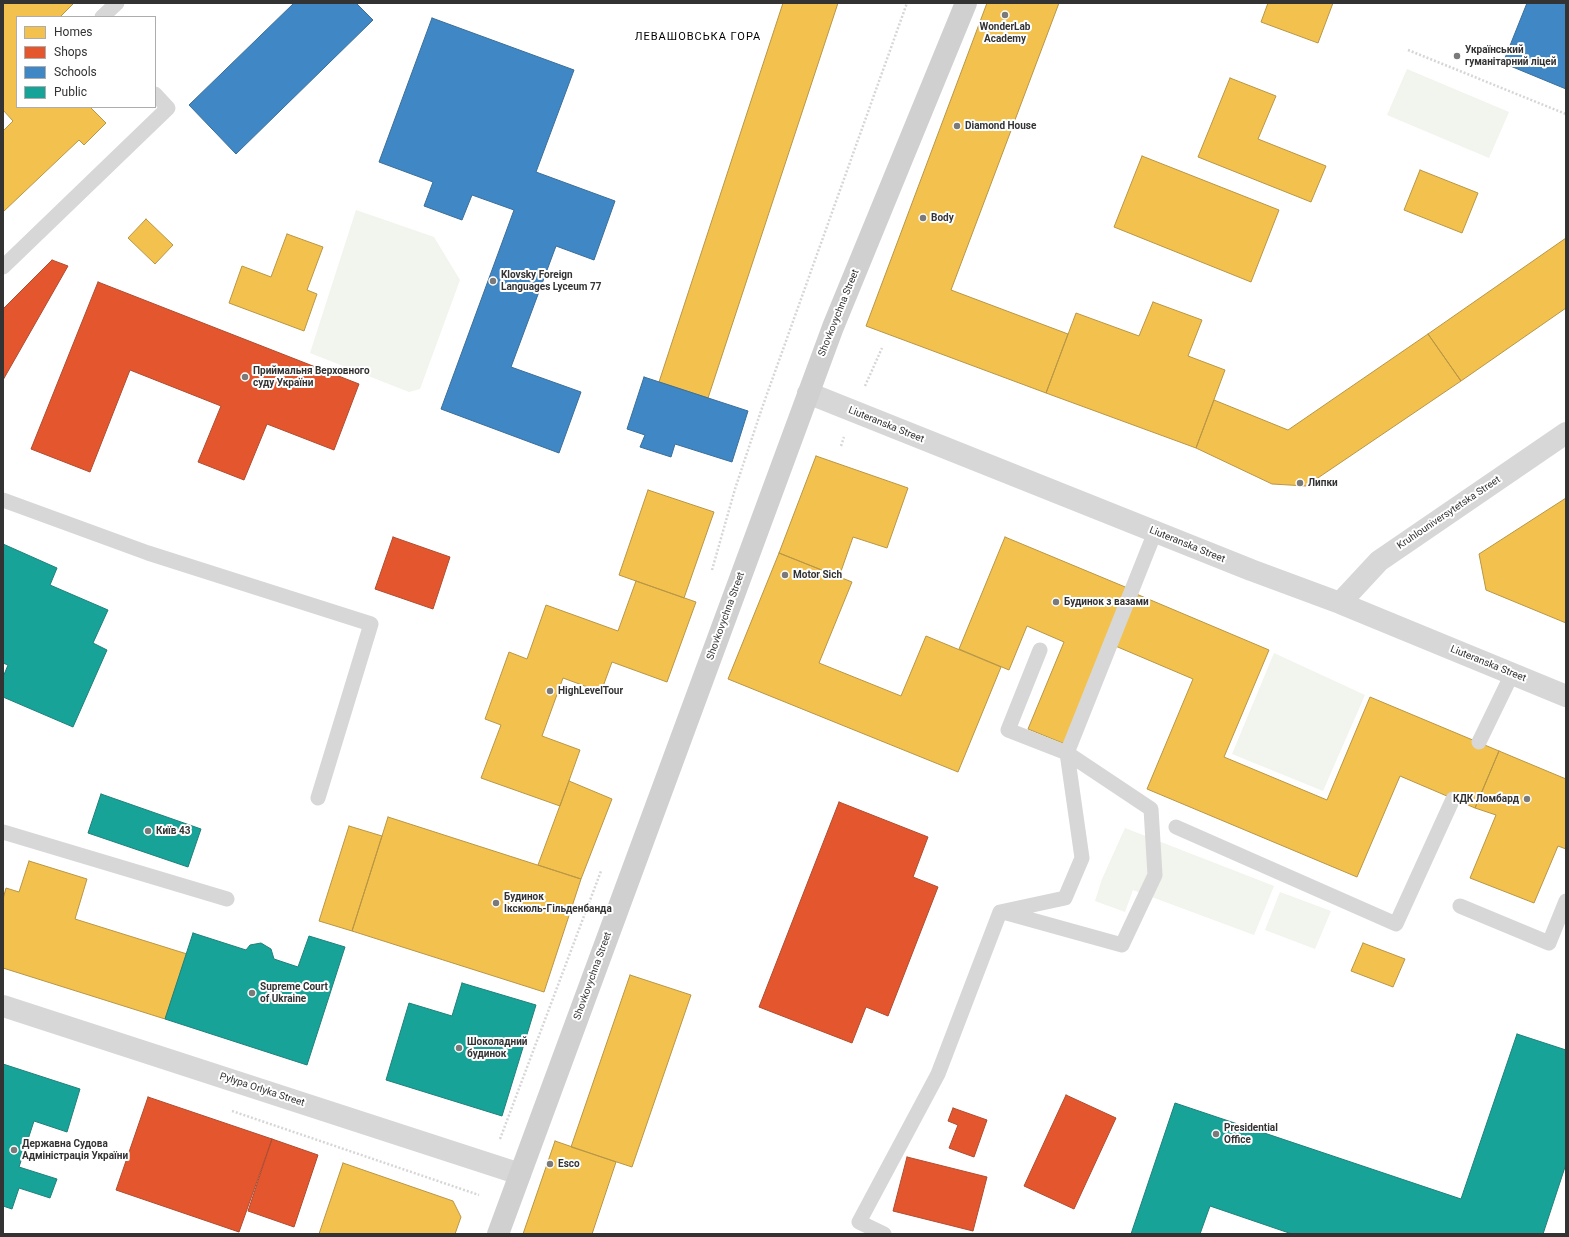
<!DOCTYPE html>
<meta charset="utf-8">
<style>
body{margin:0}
#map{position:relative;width:1569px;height:1237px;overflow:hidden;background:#fff;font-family:Roboto,sans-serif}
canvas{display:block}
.frame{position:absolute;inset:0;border:4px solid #333;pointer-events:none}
.legend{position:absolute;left:16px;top:16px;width:140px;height:92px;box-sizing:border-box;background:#fff;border:1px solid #adadad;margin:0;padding:5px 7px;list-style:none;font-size:12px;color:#333}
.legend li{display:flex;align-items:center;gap:8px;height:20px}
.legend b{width:20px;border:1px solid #adadad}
</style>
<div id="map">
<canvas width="1569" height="1237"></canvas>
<div class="frame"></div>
<ul class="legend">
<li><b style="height:11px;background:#f2c14e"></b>Homes</li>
<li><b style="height:11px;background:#e4572e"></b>Shops</li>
<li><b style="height:11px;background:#3f88c5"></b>Schools</li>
<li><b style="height:11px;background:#17a398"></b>Public</li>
</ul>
</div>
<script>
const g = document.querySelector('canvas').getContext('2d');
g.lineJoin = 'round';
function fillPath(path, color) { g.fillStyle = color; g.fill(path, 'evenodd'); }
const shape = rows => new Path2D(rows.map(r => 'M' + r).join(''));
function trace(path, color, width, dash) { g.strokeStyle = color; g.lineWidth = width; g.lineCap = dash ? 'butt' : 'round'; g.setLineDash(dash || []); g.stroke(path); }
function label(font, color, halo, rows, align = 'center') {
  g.font = font + ' Roboto,sans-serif'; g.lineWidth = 4; g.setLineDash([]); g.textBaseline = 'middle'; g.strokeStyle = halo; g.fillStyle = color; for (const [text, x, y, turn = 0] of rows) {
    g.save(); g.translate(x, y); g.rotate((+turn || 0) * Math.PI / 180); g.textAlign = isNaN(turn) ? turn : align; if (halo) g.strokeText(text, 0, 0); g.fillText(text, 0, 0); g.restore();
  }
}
fillPath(shape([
 [1407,69,1509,112,1489,158,1387,115],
 [356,210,434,237,460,280,420,389,409,392,310,353],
 [1274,653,1365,695,1323,791,1232,754],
 [1125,828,1274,886,1254,935,1133,890,1125,912,1095,901,1102,879],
 [1280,892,1331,911,1315,949,1265,930]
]), '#f1f5ed');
const homes = shape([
 [3,3,74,3,60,17,17,17,17,107,90,107,106,123,84,145,79,140,3,212,3,131,13,121,3,110,3,3],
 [783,3,838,3,708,398,659,382,783,3],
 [987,3,1059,3,951,290,1068,334,1046,393,866,326,987,3],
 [1268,3,1333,3,1318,43,1261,22,1268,3],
 [1230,78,1276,96,1258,139,1326,166,1311,202,1198,157,1230,78],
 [1142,156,1279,210,1251,282,1114,227,1142,156],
 [1420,170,1478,193,1462,233,1404,210,1420,170],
 [146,219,173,245,155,264,128,238,146,219],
 [287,234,323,247,307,290,317,294,304,331,229,303,242,266,271,277,287,234],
 [1566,238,1566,308,1461,381,1428,334,1566,238],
 [1153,302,1202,320,1188,356,1225,370,1196,448,1046,393,1076,313,1139,336,1153,302],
 [1428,334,1461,381,1306,486,1272,484,1196,448,1214,400,1288,430,1428,334],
 [816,456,908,488,887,548,853,537,839,577,779,553,816,456],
 [648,490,714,512,684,598,619,575,648,490],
 [1566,498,1566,623,1486,590,1479,554,1566,498],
 [1005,537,1130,589,1065,744,1028,729,1064,642,1027,626,1009,670,959,649,1005,537],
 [779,553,852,582,819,663,901,696,926,636,1001,667,958,772,728,679,779,553],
 [636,581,696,602,667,682,612,662,601,692,563,678,542,736,580,750,560,806,481,778,501,725,485,719,509,652,527,659,546,605,618,631,636,581],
 [1134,593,1269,650,1224,757,1327,800,1370,697,1499,751,1475,808,1400,776,1357,877,1147,789,1193,679,1113,645,1134,593],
 [1499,751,1566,779,1566,849,1558,846,1534,903,1470,878,1496,815,1475,808,1499,751],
 [569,781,612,799,581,879,538,865,569,781],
 [388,817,581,879,544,992,352,931,388,817],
 [349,826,382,836,352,931,319,921,349,826],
 [29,861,87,879,75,919,187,954,165,1019,3,968,3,899,6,888,19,892,29,861],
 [1363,943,1405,959,1393,987,1351,971,1363,943],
 [630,975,691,995,632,1167,571,1147,630,975],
 [555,1141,616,1162,592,1234,523,1234,555,1141],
 [343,1163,453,1201,461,1217,455,1234,319,1234,343,1163]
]);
fillPath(homes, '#f2c14e');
trace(homes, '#b99646', 1);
const shops = shape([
 [52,260,68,266,3,380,3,309,52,260],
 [98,282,359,384,334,450,267,424,244,480,198,462,221,406,130,370,90,472,31,449,98,282],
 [393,537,450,557,433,609,375,589,393,537],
 [839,802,928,837,913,877,938,887,888,1016,866,1007,852,1043,759,1007,839,802],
 [1066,1095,1116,1118,1074,1209,1024,1186,1066,1095],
 [148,1097,272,1139,239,1232,116,1190,148,1097],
 [953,1108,987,1120,974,1157,949,1148,958,1125,948,1121,953,1108],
 [272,1139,318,1155,294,1227,248,1211,272,1139],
 [907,1157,987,1177,973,1231,893,1211,907,1157]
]);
fillPath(shops, '#e4572e');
trace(shops, '#af4c30', 1);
const schools = shape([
 [294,3,356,3,373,20,236,154,189,105,294,3],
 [1527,3,1566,3,1566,89,1503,63,1527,3],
 [432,18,574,70,536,172,615,201,594,260,556,246,511,367,581,392,559,453,441,409,514,210,472,195,462,220,424,206,433,182,379,162,432,18],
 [644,377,748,411,732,462,675,444,671,457,640,447,645,435,627,429,644,377]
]);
fillPath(schools, '#3f88c5');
trace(schools, '#3b6e99', 1);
const public = shape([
 [3,544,57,568,50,585,108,610,93,643,107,650,73,727,3,697,3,677,8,665,3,663,3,544],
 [101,794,201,829,188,867,88,833,101,794],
 [193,933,246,950,250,945,261,943,271,949,274,959,298,967,309,936,345,947,307,1065,165,1019,193,933],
 [462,983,536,1005,502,1116,386,1080,409,1003,452,1016,462,983],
 [1517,1034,1566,1050,1566,1164,1543,1234,1292,1234,1210,1206,1200,1234,1131,1234,1175,1103,1461,1199,1517,1034],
 [3,1064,80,1089,67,1132,34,1121,19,1167,57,1179,50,1198,19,1188,12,1209,3,1206,3,1064]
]);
fillPath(public, '#17a398');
trace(public, '#1f817a', 1);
trace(shape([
 [1408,50,1566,114],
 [865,386,882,348],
 [841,446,844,437],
 [712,570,735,489,762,408,907,3],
 [232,1111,479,1195],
 [500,1139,601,871]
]), '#d6d6d6', 2.5, [2, 2]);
trace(shape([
 [102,17,117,3],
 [3,267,168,108,155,94],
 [3,500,148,553,371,624,318,798],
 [1040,650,1008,730,1067,753,1155,532],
 [1479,742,1512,674],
 [1176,827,1396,924,1453,799],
 [3,832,227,899],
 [1460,906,1549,943,1566,901],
 [1003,912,1122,945,1155,875,1151,809,1067,753],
 [884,1234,859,1222,938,1074,1000,912,1065,898,1082,858,1067,753]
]), '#d7d7d7', 15);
trace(shape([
 [808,393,1251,570,1340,603,1566,696],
 [1340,603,1379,561,1566,433],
 [3,1006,520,1174]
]), '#d7d7d7', 22);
trace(shape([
 [498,1234,833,327,966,3]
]), '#d0d0d0', 22);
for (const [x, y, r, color] of [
 [1005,15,4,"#7a7a7a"],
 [1457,56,4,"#7a7a7a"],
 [957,126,4,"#7a7a7a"],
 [923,218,4,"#7a7a7a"],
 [493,281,4,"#7a7a7a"],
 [245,377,4,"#7a7a7a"],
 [1300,483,4,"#7a7a7a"],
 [785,575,4,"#7a7a7a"],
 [1056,602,4,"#7a7a7a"],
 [550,691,4,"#7a7a7a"],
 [1527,799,4,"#7a7a7a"],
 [148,831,4,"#7a7a7a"],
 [496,903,4,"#7a7a7a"],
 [252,993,4,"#7a7a7a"],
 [459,1048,4,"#7a7a7a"],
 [1216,1134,4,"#7a7a7a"],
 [14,1150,4,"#7a7a7a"],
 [550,1164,4,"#7a7a7a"]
]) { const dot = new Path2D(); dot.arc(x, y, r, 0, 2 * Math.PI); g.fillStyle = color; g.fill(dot); trace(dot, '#fff', 1.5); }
label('bold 10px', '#333', '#fff', [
 ["WonderLab",1005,27,"center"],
 ["Academy",1005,39,"center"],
 ["Український",1465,50],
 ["гуманітарний ліцей",1465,62],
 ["Diamond House",965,126],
 ["Body",931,218],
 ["Klovsky Foreign",501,275],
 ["Languages Lyceum 77",501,287],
 ["Приймальня Верховного",253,371],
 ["суду України",253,383],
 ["Липки",1308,483],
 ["Motor Sich",793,575],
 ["Будинок з вазами",1064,602],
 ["HighLevelTour",558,691],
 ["КДК Ломбард",1519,799,"right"],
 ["Київ 43",156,831],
 ["Будинок",504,897],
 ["Ікскюль-Гільденбанда",504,909],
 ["Supreme Court",260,987],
 ["of Ukraine",260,999],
 ["Шоколадний",467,1042],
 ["будинок",467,1054],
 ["Presidential",1224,1128],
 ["Office",1224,1140],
 ["Державна Судова",22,1144],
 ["Адміністрація України",22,1156],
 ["Esco",558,1164]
], 'left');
label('10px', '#333', '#fff', [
 ["Shovkovychna Street",839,313,-68],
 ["Liuteranska Street",886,425,22],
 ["Kruhlouniversytetska Street",1449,513,-34],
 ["Liuteranska Street",1187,545,22],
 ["Shovkovychna Street",726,616,-70],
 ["Liuteranska Street",1488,664,22],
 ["Shovkovychna Street",593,976,-70],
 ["Pylypa Orlyka Street",262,1090,18]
]);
g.letterSpacing = '1px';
label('11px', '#000', '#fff', [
 ["ЛЕВАШОВСЬКА ГОРА",698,37]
]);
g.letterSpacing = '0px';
</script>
